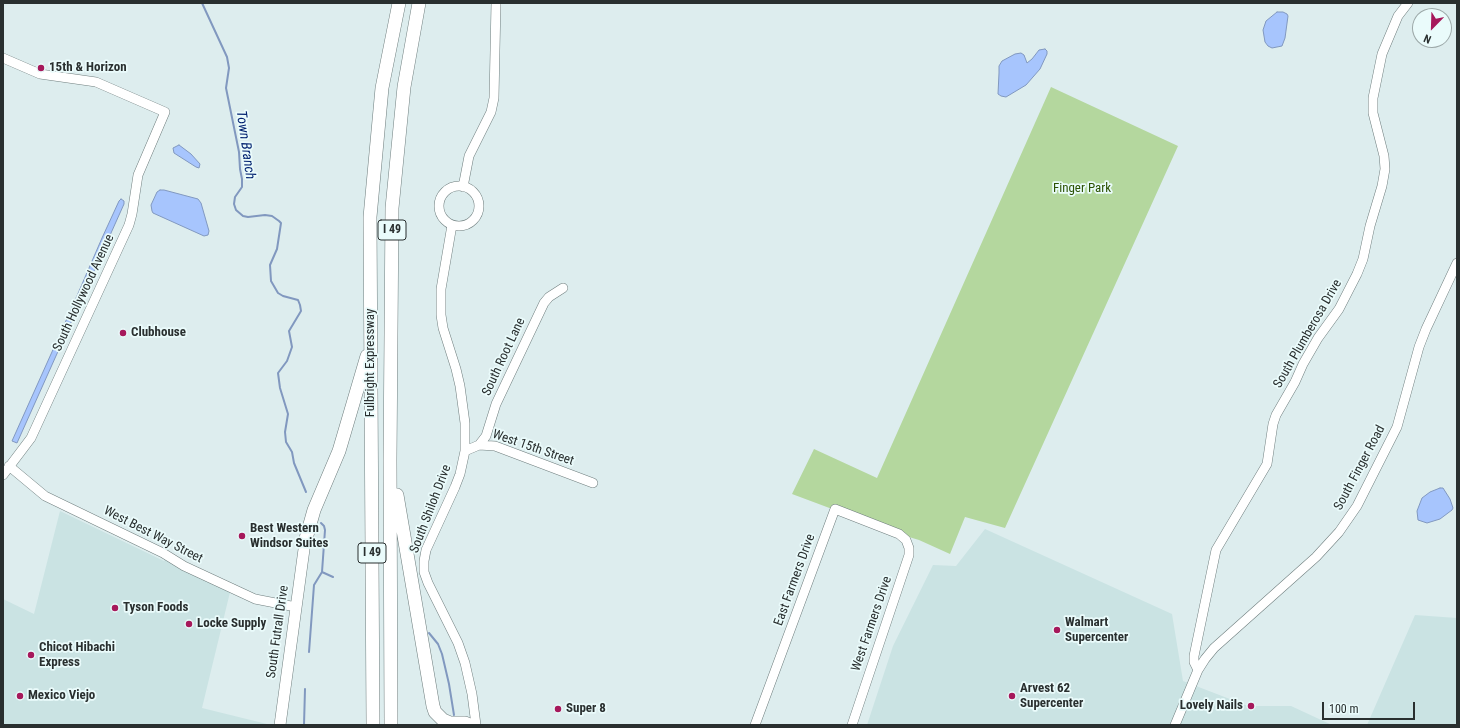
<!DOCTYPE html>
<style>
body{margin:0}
#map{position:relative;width:1460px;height:728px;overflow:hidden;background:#ddedee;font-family:"Roboto Condensed",sans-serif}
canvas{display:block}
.frame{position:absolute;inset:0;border:4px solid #292f2f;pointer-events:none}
.north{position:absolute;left:1412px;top:8px;width:40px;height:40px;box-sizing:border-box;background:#eafbfb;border:1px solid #9da9a9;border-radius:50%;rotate:203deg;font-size:11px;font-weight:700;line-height:16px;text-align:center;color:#292f2f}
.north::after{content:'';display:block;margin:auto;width:14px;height:18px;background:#a6185b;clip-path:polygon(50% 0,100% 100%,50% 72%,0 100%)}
.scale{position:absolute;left:1322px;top:702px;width:93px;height:18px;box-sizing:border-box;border:2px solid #292f2f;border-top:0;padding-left:5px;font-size:12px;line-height:14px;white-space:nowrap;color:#292f2f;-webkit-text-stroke:3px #eafbfb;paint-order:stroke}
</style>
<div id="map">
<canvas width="1460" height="728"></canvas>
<div class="frame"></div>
<div class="north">N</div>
<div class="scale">100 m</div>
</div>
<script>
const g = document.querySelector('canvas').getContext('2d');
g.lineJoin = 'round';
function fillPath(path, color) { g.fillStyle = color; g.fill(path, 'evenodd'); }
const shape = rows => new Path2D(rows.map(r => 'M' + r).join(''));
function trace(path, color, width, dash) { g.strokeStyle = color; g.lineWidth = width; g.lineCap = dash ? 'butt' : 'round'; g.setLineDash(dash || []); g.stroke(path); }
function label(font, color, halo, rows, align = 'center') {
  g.font = font + ' "Roboto Condensed",sans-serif'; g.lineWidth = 3.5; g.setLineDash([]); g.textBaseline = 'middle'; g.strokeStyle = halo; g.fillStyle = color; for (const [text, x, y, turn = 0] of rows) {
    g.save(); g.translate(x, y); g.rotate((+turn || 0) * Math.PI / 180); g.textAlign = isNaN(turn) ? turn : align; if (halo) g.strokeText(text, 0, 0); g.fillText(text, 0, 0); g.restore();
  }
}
fillPath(shape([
 [60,511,164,561,168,555,231,588,202,708,271,725,3,725,3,599,34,614],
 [985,529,1172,614,1183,681,1248,706,1291,706,1332,725,867,725,893,646,933,565,956,566],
 [1415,615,1457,618,1457,725,1367,725]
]), '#cae3e3');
fillPath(shape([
 [1051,87,1178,146,1005,528,965,517,950,554,919,540,899,534,792,494,814,449,877,478]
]), '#b4d79e');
const water = shape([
 [1277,12,1283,12,1287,14,1288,16,1285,38,1282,46,1272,48,1268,46,1265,42,1263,30,1266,21,1277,12],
 [1045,49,1047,51,1047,54,1040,69,1026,85,1006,97,1001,96,998,94,999,73,999,66,1002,61,1015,54,1021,53,1024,55,1027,63,1032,59,1039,50,1045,49],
 [179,145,191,154,200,164,199,168,196,167,174,153,173,148,179,145],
 [160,190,164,190,198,199,201,203,209,231,208,235,204,236,153,213,152,211,151,205,157,192,160,190],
 [121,199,124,201,124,204,17,443,12,441,73,305,102,238,119,201,121,199],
 [1440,488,1443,488,1450,499,1453,508,1452,510,1440,519,1427,523,1418,520,1417,511,1422,498,1430,492,1440,488]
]);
fillPath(water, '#a7c5fd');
trace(water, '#8198bf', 1);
trace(shape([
 [202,3,227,57,229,68,226,88,239,152,240,169,242,179,242,187,235,197,234,204,236,210,243,216,248,217,265,215,272,216,279,221,281,223,277,249,270,265,271,281,278,293,283,296,298,300,300,305,301,311,289,331,292,347,287,361,278,373,280,388,288,414,285,432,286,442,292,452,294,463,306,492],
 [322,572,333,577],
 [429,633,438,644,442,654,449,684,454,715],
 [309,652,314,585,322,572,325,530,324,526,321,523],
 [304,725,305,689]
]), '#8198bf', 2);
const minor = shape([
 [3,58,40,74,96,82,165,112,138,175,132,214,129,225,31,438,3,475],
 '439 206a20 20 0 1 1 40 0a20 20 0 1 1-40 0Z',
 [463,187,469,156,491,112,494,98,496,3],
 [452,225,441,289,441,315,443,328,456,369,460,386,465,423,465,451,460,474,455,487,426,550,424,561,424,572,428,583,458,643,465,663,472,694,476,725],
 [479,445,486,436,496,404,544,303,549,297,563,288],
 [465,451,479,445,495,446,593,483],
 [9,466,45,496,163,553,184,566,255,599,296,607],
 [1198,670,1194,662,1194,656,1216,550,1267,464,1273,424,1276,415,1295,382,1303,364,1318,338,1339,309,1357,274,1363,259,1370,226,1382,186,1385,169,1384,156,1373,113,1373,98,1382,54,1398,16,1408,3],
 [755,725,835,509,899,534,906,540,909,548,909,555,852,725],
 [1175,725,1198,670,1205,659,1214,648,1316,557,1339,532,1357,506,1397,427,1419,347,1426,329,1457,263]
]);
const major = shape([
 [280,725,305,542]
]);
const highway = shape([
 [397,495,433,706,435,712,443,720,450,723,465,723,470,725],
 [305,542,314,510,339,451,367,356],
 [373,725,370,217,382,88,399,3],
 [391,725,390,460,392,208,404,87,419,3]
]);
trace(minor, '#6f7e7e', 10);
trace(major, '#6f7e7e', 12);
trace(highway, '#6f7e7e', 14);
trace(minor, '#fff', 9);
trace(major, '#fff', 11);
trace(highway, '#fff', 13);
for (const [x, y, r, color] of [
 [41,68,4,"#a6185b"],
 [123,333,4,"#a6185b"],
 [242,536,4,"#a6185b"],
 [115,608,4,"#a6185b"],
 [189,624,4,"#a6185b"],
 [1057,630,4,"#a6185b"],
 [31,655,4,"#a6185b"],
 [20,696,4,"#a6185b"],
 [1012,696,4,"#a6185b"],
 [1251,706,4,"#a6185b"],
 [558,709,4,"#a6185b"]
]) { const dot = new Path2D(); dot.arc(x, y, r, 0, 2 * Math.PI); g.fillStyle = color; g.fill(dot); trace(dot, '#eafbfb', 1.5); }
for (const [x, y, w] of [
 [392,230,28],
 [372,553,28]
]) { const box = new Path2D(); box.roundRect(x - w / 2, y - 10, w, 20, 3); g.fillStyle = '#eafbfb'; g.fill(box); trace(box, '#292f2f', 1); }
label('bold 12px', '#292f2f', null, [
 ["I 49",392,230],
 ["I 49",372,553]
]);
label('bold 13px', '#292f2f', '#eafbfb', [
 ["15th & Horizon",49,68],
 ["Clubhouse",131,333],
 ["Best Western",250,529],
 ["Windsor Suites",250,544],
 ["Tyson Foods",123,608],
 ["Walmart",1065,623],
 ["Supercenter",1065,638],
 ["Locke Supply",197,624],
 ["Chicot Hibachi",39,648],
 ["Express",39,663],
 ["Arvest 62",1020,689],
 ["Supercenter",1020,704],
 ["Mexico Viejo",28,696],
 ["Lovely Nails",1243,706,"right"],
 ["Super 8",566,709]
], 'left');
label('13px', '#2c5203', '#eafbfb', [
 ["Finger Park",1082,189]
]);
label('13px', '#292f2f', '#eafbfb', [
 ["South Hollywood Avenue",84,293,-65],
 ["South Plumberosa Drive",1308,334,-60],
 ["South Root Lane",504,357,-65],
 ["Fulbright Expressway",371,363,-90],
 ["West 15th Street",533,448,19],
 ["South Finger Road",1360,468,-62],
 ["South Shiloh Drive",431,509,-69],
 ["West Best Way Street",153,535,27],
 ["East Farmers Drive",795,580,-70],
 ["West Farmers Drive",872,624,-71],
 ["South Futrall Drive",278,632,-82]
]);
label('italic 14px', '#022270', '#eafbfb', [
 ["Town Branch",245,145,82]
]);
</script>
